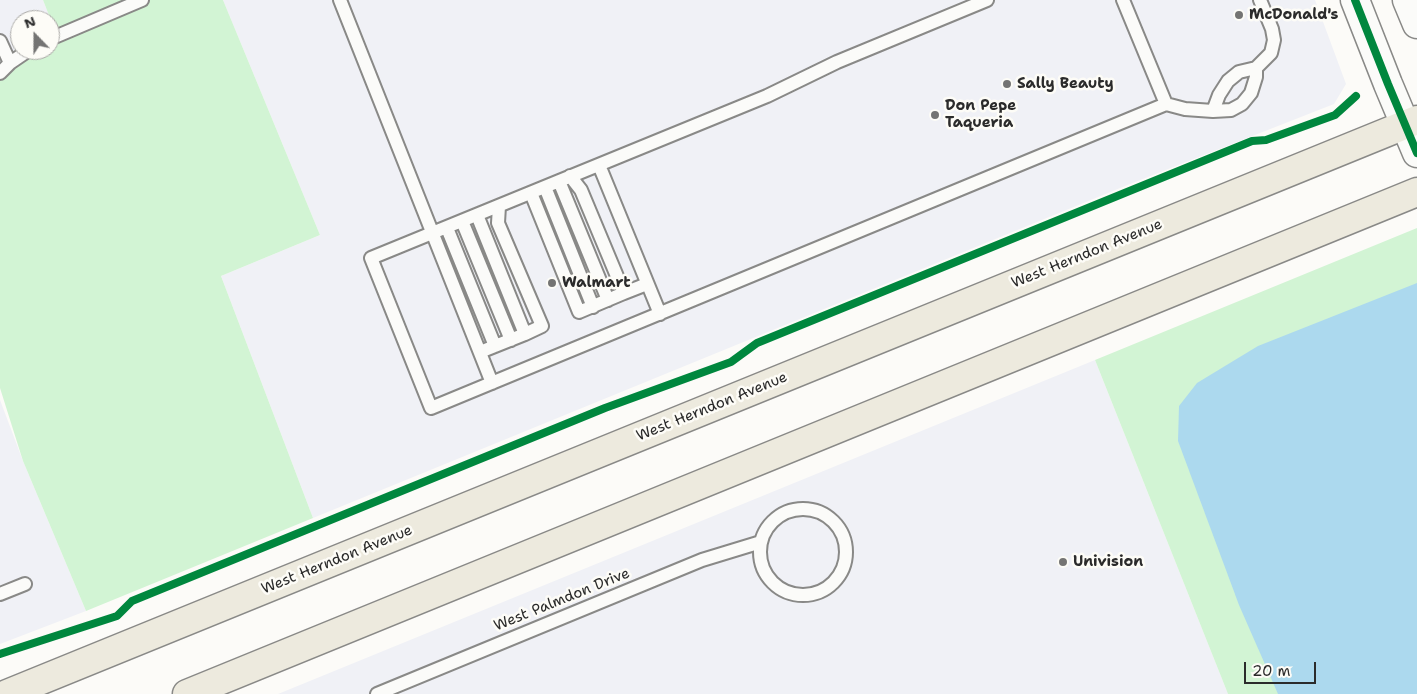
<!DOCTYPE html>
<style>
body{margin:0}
#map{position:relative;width:1417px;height:694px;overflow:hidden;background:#fcfbf8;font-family:"Shantell Sans",sans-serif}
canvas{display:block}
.north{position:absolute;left:10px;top:10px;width:50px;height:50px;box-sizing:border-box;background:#fdfcf7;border:1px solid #a9a8a5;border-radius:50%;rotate:338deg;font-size:14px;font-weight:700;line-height:20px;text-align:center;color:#2b2b2b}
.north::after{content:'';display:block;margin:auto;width:18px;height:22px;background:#747473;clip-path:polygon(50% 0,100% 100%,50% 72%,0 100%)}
.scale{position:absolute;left:1244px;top:662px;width:72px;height:22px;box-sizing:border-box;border:2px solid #2b2b2b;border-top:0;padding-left:6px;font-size:15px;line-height:18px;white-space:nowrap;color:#2b2b2b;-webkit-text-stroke:4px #fdfcf7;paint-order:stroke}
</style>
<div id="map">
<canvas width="1417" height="694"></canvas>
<div class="north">N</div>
<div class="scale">20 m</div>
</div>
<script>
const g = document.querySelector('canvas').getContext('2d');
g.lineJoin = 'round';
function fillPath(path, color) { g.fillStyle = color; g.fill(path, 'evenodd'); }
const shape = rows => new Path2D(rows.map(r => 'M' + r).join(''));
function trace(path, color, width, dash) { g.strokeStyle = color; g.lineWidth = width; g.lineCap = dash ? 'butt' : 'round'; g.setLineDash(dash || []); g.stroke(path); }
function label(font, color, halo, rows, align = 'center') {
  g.font = font + ' "Shantell Sans",sans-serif'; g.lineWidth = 5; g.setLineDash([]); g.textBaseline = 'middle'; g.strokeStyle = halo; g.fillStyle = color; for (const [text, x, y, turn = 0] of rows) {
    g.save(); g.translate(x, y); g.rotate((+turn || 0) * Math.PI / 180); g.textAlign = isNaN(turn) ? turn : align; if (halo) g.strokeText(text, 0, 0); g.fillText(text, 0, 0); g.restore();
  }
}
fillPath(shape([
 [0,0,43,0,57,36,50,40,50,20,20,20,20,50,0,76],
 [223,0,1315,0,1346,84,1334,104,1125,186,313,518,221,276,320,235],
 [1095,360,1228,694,278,694],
 [0,400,23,461,86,611,0,644]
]), '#f0f1f6');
fillPath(shape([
 [43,0,223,0,320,235,221,276,313,518,86,611,23,461,0,388,0,76,31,50,50,50,50,40,57,36],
 [1417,228,1417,694,1228,694,1095,360]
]), '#d2f4d4');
fillPath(shape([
 [1417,283,1417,694,1278,694,1239,605,1178,441,1179,406,1197,383,1258,346]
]), '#acd9ee');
const lane = shape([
 [340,0,492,383],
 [987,0,837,62,767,96,371,258,431,408,1166,104,1185,109,1213,111,1231,110,1242,104,1251,93,1256,77,1256,68],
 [1123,0,1166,104],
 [50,39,142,0],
 [0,41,10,63],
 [0,73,10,63,29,50],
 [1213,111,1219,95,1228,81,1239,72,1256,68,1271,53,1274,40,1272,29,1260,0],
 [599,165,660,314],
 [570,176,581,190,624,293,647,284],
 [559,181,608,300],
 [545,187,593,307],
 [531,193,579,312,624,293],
 [499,206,498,223,542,326,525,334],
 [477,215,525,334,480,352],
 [462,221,511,340],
 [447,228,495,346],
 '760 552a43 43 0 1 1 86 0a43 43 0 1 1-86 0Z',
 [0,594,25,584],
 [377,694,702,560,761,542]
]);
const secondary = shape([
 [1355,0,1388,84,1417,153],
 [1407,0,1417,24]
]);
const primary = shape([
 [7,694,1417,120],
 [187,694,1417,192]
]);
trace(lane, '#898987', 16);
trace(secondary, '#898987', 31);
trace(primary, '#898987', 31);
trace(lane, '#fbfbf9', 12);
trace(secondary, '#fbfbf9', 28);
trace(primary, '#edeade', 28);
trace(shape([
 [1355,0,1388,84,1417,153],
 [0,654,117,616,132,601,605,408,731,362,757,343,1252,141,1266,140,1335,115,1356,96]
]), '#00873e', 8);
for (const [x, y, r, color] of [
 [1239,15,5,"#747473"],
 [1007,84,5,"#747473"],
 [935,115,5,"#747473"],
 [552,283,5,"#747473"],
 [1063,562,5,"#747473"]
]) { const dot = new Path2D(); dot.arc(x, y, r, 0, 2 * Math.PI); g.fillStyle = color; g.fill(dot); trace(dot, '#fdfcf7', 2); }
label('bold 15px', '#2b2b2b', '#fdfcf7', [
 ["McDonald's",1249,15],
 ["Sally Beauty",1017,84],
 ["Don Pepe",945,106],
 ["Taqueria",945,123],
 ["Walmart",562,283],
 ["Univision",1073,562]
], 'left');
label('15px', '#2b2b2b', '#fdfcf7', [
 ["West Herndon Avenue",1087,254,-22],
 ["West Herndon Avenue",712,407,-22],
 ["West Herndon Avenue",337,560,-22],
 ["West Palmdon Drive",562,600,-22]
]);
</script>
